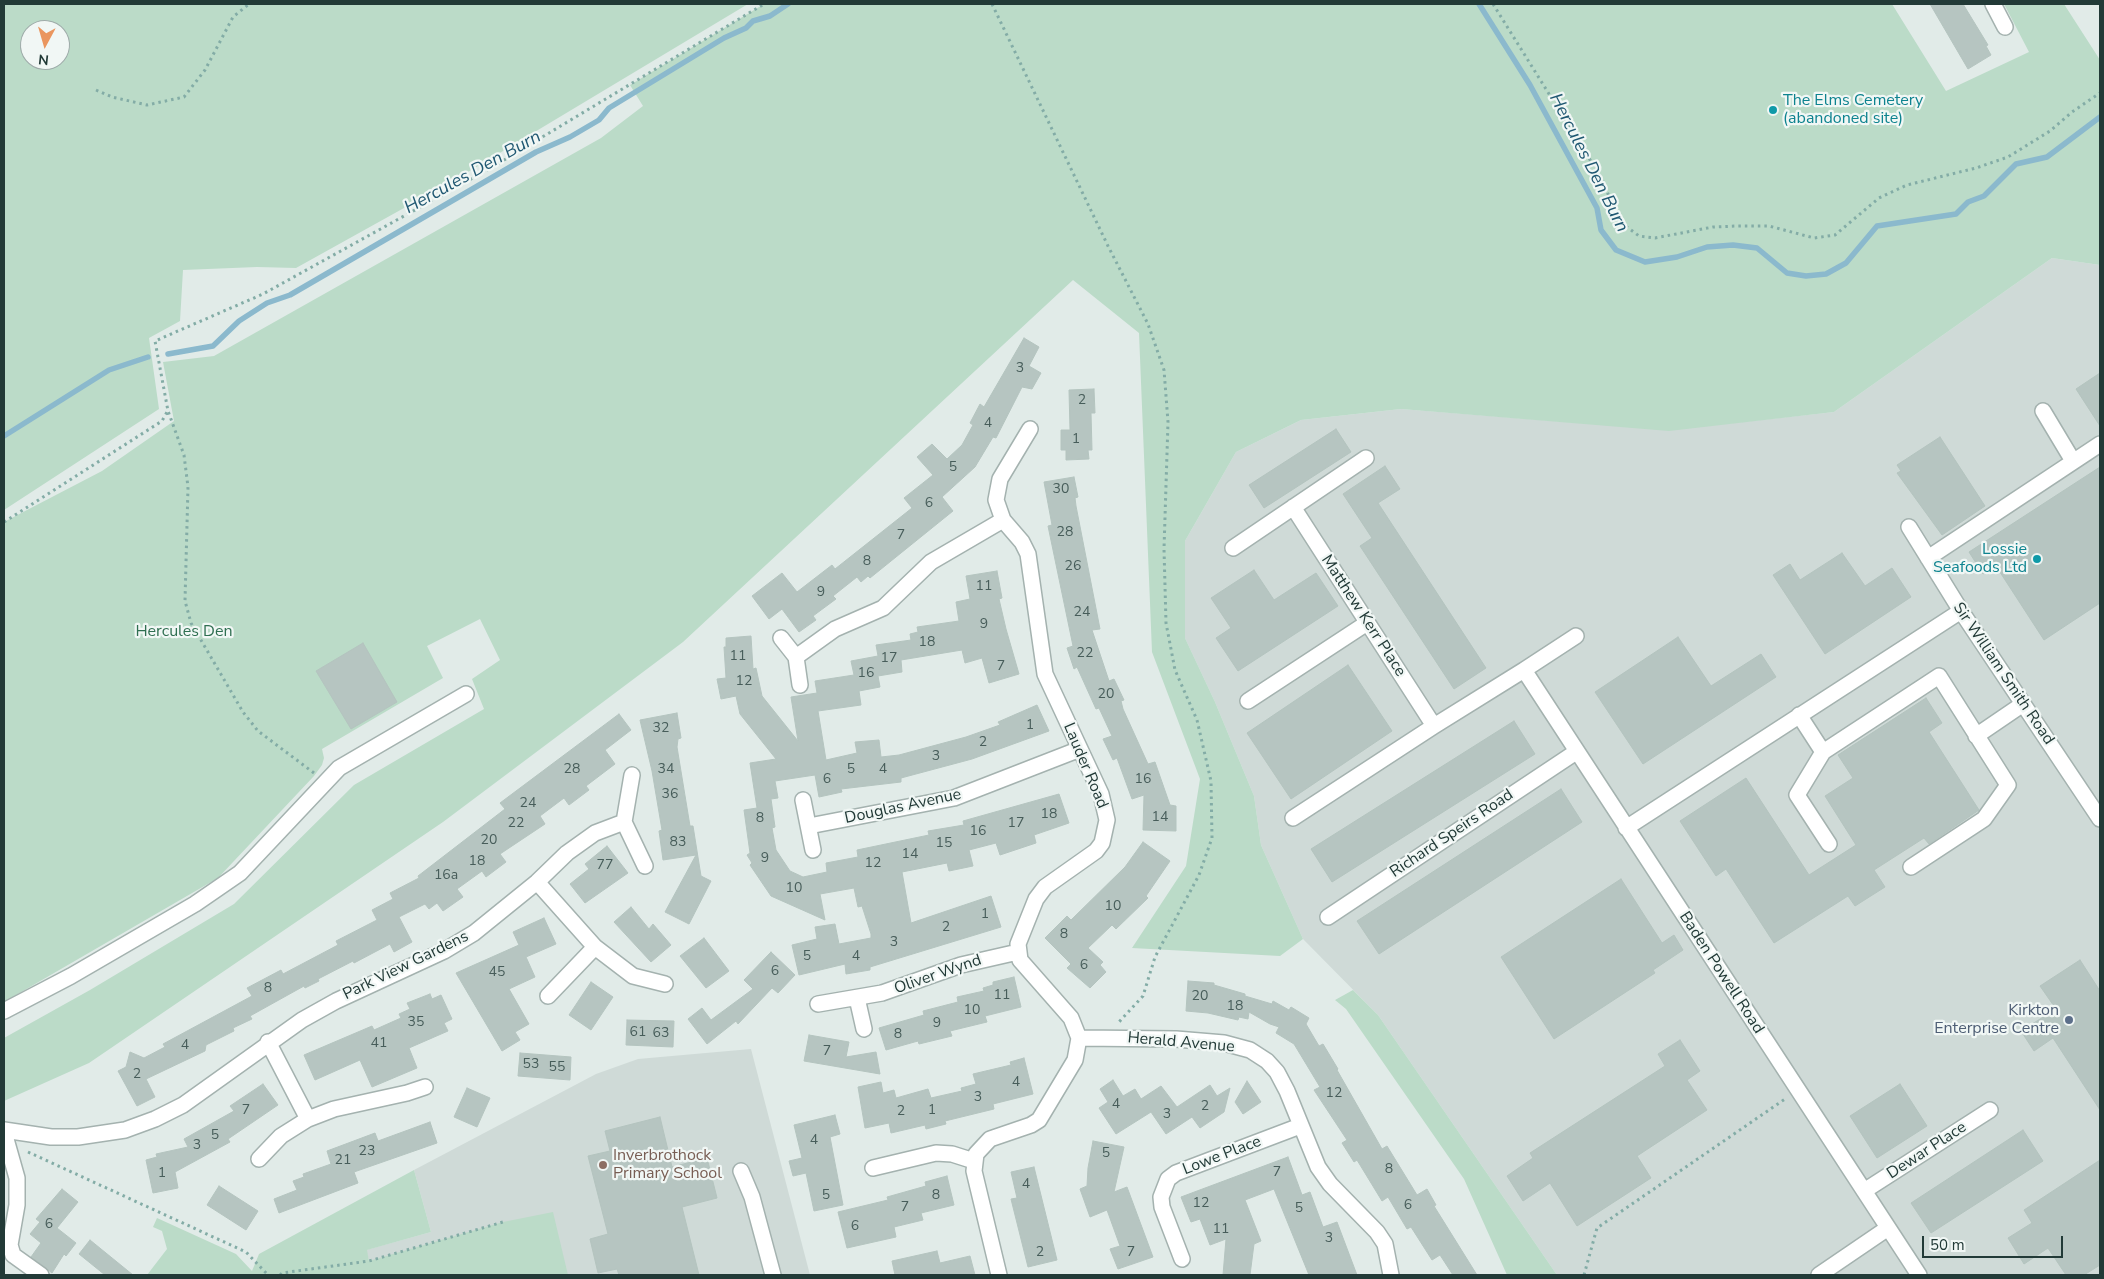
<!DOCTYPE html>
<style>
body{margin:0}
#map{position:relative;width:2104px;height:1279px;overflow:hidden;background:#e1ebe8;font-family:"Nunito Sans",sans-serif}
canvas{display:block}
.frame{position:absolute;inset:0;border:5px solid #223a37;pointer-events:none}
.north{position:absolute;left:20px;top:20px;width:50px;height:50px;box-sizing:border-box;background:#f1f7f5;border:1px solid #9eaba9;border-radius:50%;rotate:186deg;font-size:14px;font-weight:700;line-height:20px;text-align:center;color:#223a37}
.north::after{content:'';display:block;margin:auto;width:18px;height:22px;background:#ea965f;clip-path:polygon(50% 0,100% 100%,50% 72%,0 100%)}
.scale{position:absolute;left:1922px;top:1236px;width:141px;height:22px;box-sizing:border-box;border:2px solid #223a37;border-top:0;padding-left:6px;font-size:15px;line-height:18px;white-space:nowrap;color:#223a37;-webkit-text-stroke:4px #f1f7f5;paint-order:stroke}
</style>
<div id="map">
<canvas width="2104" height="1279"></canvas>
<div class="frame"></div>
<div class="north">N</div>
<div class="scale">50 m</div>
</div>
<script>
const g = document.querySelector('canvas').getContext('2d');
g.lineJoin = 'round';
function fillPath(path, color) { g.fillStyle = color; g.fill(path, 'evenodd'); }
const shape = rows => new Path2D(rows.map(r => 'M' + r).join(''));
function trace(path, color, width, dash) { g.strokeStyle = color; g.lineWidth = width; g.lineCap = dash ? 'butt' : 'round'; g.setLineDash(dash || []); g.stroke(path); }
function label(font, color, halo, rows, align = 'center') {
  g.font = font + ' "Nunito Sans",sans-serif'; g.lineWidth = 4.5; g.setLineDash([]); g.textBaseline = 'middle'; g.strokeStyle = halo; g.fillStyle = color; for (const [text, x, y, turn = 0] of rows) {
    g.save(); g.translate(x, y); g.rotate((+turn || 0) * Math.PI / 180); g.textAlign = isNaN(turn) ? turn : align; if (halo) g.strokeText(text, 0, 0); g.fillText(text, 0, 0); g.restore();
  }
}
fillPath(shape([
 [2052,258,2100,265,2100,1275,1557,1275,1378,1015,1303,939,1261,845,1254,796,1215,702,1185,638,1185,541,1236,452,1301,420,1401,409,1669,430,1834,412],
 [751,1049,810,1275,373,1275,366,1250,431,1232,414,1170,596,1074,638,1059]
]), '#cfdad7');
fillPath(shape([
 [4,4,748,4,458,178,296,268,257,267,183,270,180,321,149,338,159,409,4,510],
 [30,30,60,30,60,60,30,60],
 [764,4,1892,4,1946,91,2029,52,2004,4,2064,4,2100,60,2100,265,2052,258,1834,412,1669,431,1401,409,1301,420,1236,452,1185,541,1185,638,1215,702,1254,796,1261,845,1303,939,1280,956,1132,948,1186,866,1200,779,1152,652,1139,333,1073,280,683,642,443,822,89,1063,4,1101,4,1038,90,990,234,904,354,785,484,709,472,679,500,660,480,619,427,646,443,678,322,749,324,758,322,765,314,776,218,878,4,1002,4,522,102,471,174,421,163,362,214,356,601,138,643,106,630,85],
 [1353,990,1378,1015,1557,1275,1507,1275,1464,1179,1346,1009,1335,1000],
 [414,1170,431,1232,367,1250,369,1261,503,1222,553,1212,568,1275,147,1275,167,1249,162,1231,153,1227,157,1218,236,1254,252,1271,259,1254]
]), '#bbdbc8');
trace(shape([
 [1479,4,1530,85,1597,208,1601,230,1616,250,1645,262,1677,257,1707,247,1733,245,1757,248,1787,273,1806,276,1826,274,1846,263,1877,226,1956,214,1968,202,1984,196,2016,164,2047,157,2100,117],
 [168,354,213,346,239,321,267,303,290,295,536,152,570,137,599,120,609,108,724,38,746,28,753,21,770,16,788,4],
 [4,436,109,370,148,357]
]), '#8bb9cd', 5.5);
const building = shape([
 [1930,4,1963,4,1988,45,1986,46,1991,55,1968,69,1930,4],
 [1024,338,1039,347,1029,366,1041,373,1032,389,1022,387,996,438,993,437,975,467,942,497,953,511,870,578,868,576,861,582,857,577,833,596,836,599,813,616,816,620,799,632,782,609,769,619,752,596,782,573,797,592,832,565,835,569,912,508,904,498,933,475,917,457,932,444,947,459,962,445,973,425,970,423,980,404,984,407,1024,338],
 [2100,373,2100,426,2076,389,2100,373],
 [1094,389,1095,413,1091,413,1092,450,1088,450,1089,459,1066,460,1066,450,1061,450,1061,430,1070,430,1069,390,1094,389],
 [1336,429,1351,452,1264,508,1249,485,1336,429],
 [1940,437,1985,506,1942,535,1897,473,1901,471,1897,465,1940,437],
 [1385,466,1400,489,1378,503,1486,668,1454,689,1360,546,1372,538,1343,494,1385,466],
 [2100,467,2100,603,2044,640,1996,566,1983,574,1969,552,2100,467],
 [1074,477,1078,497,1075,498,1076,506,1100,629,1092,630,1109,681,1114,679,1124,700,1121,701,1123,709,1148,764,1155,762,1170,805,1176,806,1176,831,1143,830,1144,795,1132,799,1117,758,1113,760,1103,739,1112,736,1099,708,1096,709,1077,667,1074,669,1067,648,1073,646,1048,526,1052,525,1044,482,1074,477],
 [1842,553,1865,586,1892,568,1911,597,1825,654,1773,575,1790,564,1800,580,1842,553],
 [1254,570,1274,600,1316,573,1338,606,1238,671,1216,638,1231,628,1211,598,1254,570],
 [997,571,1002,598,999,599,1006,629,1019,674,989,683,982,658,965,663,962,650,901,660,902,672,878,676,880,687,859,691,861,705,818,711,826,760,857,753,855,742,879,740,881,757,899,755,966,737,1000,725,998,722,1037,705,1049,731,972,759,901,778,901,782,841,789,842,792,819,797,815,775,775,781,778,798,771,799,775,827,772,828,776,850,790,871,803,877,827,872,826,863,858,857,857,850,929,835,928,831,964,825,963,821,1059,794,1069,823,1034,835,1036,843,1000,855,996,843,969,850,973,866,949,871,947,863,902,872,911,923,991,896,1001,927,870,967,870,970,846,974,845,964,799,975,792,945,817,939,815,927,835,924,839,944,871,938,871,934,862,906,858,907,854,888,820,894,825,920,771,896,750,865,752,863,747,855,750,853,744,810,757,808,750,763,776,759,740,714,736,696,721,699,717,679,726,678,724,647,726,647,726,638,751,636,753,669,756,668,762,696,798,741,791,697,817,693,815,681,854,675,851,661,878,656,876,645,911,640,910,634,918,632,917,627,959,621,956,602,970,599,966,576,997,571],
 [1678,637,1711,686,1761,654,1776,677,1643,764,1595,692,1678,637],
 [363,643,397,702,351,729,316,671,363,643],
 [1348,665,1392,731,1291,799,1247,733,1348,665],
 [1926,698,1942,723,1929,732,1979,810,1929,844,1924,838,1874,870,1885,887,1855,906,1848,896,1774,943,1726,869,1716,876,1680,821,1746,778,1809,875,1856,845,1825,796,1853,778,1838,755,1926,698],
 [677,713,681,738,678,739,677,747,690,826,693,826,701,876,711,881,689,924,665,912,696,855,663,860,659,831,662,830,652,771,640,720,677,713],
 [619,714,631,730,605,750,615,764,586,786,589,790,569,805,564,798,540,816,545,824,500,854,506,862,486,877,482,871,457,889,463,897,443,911,437,903,429,909,425,904,399,917,412,942,394,952,390,944,354,963,353,961,318,979,319,981,305,988,304,986,250,1016,252,1019,233,1028,234,1031,206,1045,205,1051,146,1079,155,1097,137,1106,118,1071,126,1067,130,1052,144,1058,165,1047,163,1044,252,996,247,988,281,970,283,974,338,945,336,941,377,920,372,910,393,899,390,893,419,878,418,876,505,809,500,803,619,714],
 [1514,721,1535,754,1332,882,1311,849,1514,721],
 [1561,789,1582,822,1379,954,1357,921,1561,789],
 [1143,842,1170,861,1146,896,1148,898,1116,929,1112,925,1088,948,1103,962,1100,965,1106,972,1090,988,1067,968,1071,964,1045,938,1067,916,1071,920,1125,867,1143,842],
 [607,846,628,873,585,903,570,884,589,869,585,864,607,846],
 [1621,879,1662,943,1674,935,1683,950,1653,970,1655,973,1554,1039,1501,957,1621,879],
 [631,907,649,929,653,924,671,945,651,962,614,922,631,907],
 [544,918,556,944,526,957,535,977,509,989,529,1024,515,1032,520,1040,502,1051,456,973,519,945,513,932,544,918],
 [704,938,729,971,706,988,680,956,704,938],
 [771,952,795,975,778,993,772,988,738,1024,736,1021,707,1044,688,1019,702,1008,711,1020,753,989,744,980,771,952],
 [2080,960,2100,991,2100,1110,2053,1038,2034,1051,2021,1031,2056,1009,2040,986,2080,960],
 [1014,977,1021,1007,985,1016,987,1022,950,1031,952,1036,919,1044,918,1041,886,1050,879,1028,924,1015,923,1011,958,1002,957,997,984,991,983,988,993,985,993,982,1014,977],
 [1188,981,1214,983,1214,985,1245,994,1245,996,1272,1004,1273,1001,1289,1010,1291,1007,1309,1018,1306,1024,1319,1046,1323,1044,1338,1069,1337,1070,1382,1149,1387,1146,1417,1195,1427,1189,1436,1205,1434,1206,1477,1275,1453,1275,1440,1255,1432,1260,1411,1227,1407,1229,1388,1197,1382,1201,1357,1160,1354,1162,1342,1143,1347,1140,1314,1090,1320,1087,1294,1044,1276,1033,1279,1027,1270,1024,1249,1012,1248,1019,1239,1017,1238,1020,1208,1013,1186,1011,1188,981],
 [591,982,613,997,591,1030,569,1015,591,982],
 [430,994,432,999,441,995,452,1019,444,1023,448,1031,409,1048,417,1068,372,1087,360,1060,315,1080,304,1055,372,1026,374,1030,401,1018,399,1014,410,1009,407,1003,430,994],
 [627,1020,674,1021,673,1047,626,1045,627,1020],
 [809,1035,849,1042,846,1057,876,1052,880,1074,804,1061,809,1035],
 [1680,1040,1700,1071,1687,1080,1707,1110,1637,1156,1651,1178,1577,1226,1550,1183,1523,1201,1507,1176,1533,1158,1530,1153,1665,1066,1658,1054,1680,1040],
 [520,1053,571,1057,570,1080,518,1076,520,1053],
 [1024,1058,1033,1094,993,1104,994,1109,945,1121,946,1124,926,1129,925,1125,891,1133,889,1123,865,1128,858,1087,881,1082,883,1093,894,1090,896,1098,928,1089,931,1098,962,1091,961,1088,976,1084,973,1074,1011,1065,1010,1062,1024,1058],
 [1113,1080,1123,1096,1135,1089,1141,1099,1161,1086,1177,1107,1210,1085,1217,1096,1230,1088,1224,1112,1200,1128,1192,1117,1166,1134,1151,1112,1116,1134,1099,1108,1108,1102,1100,1089,1113,1080],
 [1247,1081,1261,1102,1243,1114,1235,1102,1247,1081],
 [263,1084,278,1105,228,1139,230,1142,175,1172,178,1188,153,1193,146,1160,157,1157,156,1154,188,1147,184,1139,234,1111,230,1106,263,1084],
 [1900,1084,1927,1126,1877,1158,1850,1116,1900,1084],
 [467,1088,490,1098,477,1127,454,1117,467,1088],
 [835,1115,840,1134,830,1137,843,1205,814,1211,806,1173,793,1176,789,1161,802,1158,794,1125,835,1115],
 [660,1117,672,1167,707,1158,717,1198,682,1207,699,1275,619,1275,617,1269,598,1273,590,1239,608,1234,588,1156,610,1151,605,1131,660,1117],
 [430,1122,437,1143,354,1172,358,1183,279,1213,274,1199,297,1190,293,1181,304,1177,303,1174,331,1164,327,1151,375,1133,378,1141,430,1122],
 [2023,1130,2043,1161,1931,1233,1911,1203,2023,1130],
 [1093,1141,1124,1147,1114,1192,1127,1187,1153,1257,1118,1269,1110,1249,1120,1246,1107,1210,1090,1217,1080,1189,1087,1186,1088,1168,1093,1141],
 [1288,1157,1302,1195,1310,1192,1323,1227,1337,1222,1357,1275,1309,1275,1274,1189,1245,1200,1261,1241,1254,1244,1250,1275,1223,1275,1226,1239,1210,1245,1200,1219,1191,1222,1181,1197,1288,1157],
 [2100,1160,2100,1265,2084,1275,2066,1275,2048,1248,2024,1264,2008,1238,2032,1223,2024,1210,2100,1160],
 [1034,1167,1057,1260,1028,1267,1011,1199,1017,1198,1011,1172,1034,1167],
 [947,1176,954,1205,921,1213,923,1220,894,1227,896,1237,847,1248,838,1212,888,1200,887,1197,926,1186,925,1182,947,1176],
 [219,1186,258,1211,246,1230,207,1205,219,1186],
 [62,1189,78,1202,57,1228,76,1243,66,1256,64,1254,52,1273,31,1257,41,1243,30,1234,40,1222,36,1219,62,1189],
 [90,1240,133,1275,105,1275,79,1254,90,1240],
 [937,1251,940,1263,970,1256,975,1275,895,1275,892,1261,937,1251]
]);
fillPath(building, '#b6c5c1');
trace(building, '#b4c4bf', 1);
const minor = shape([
 [1993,4,2005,27],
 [2043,411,2073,461],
 [1293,507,1434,726],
 [1909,527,1961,611,2100,819],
 [1233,548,1366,458],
 [1928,558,2100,444],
 [781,638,796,657,800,685],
 [796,657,835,629,883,608,931,562,1003,520],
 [1524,670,1919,1275],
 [1248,701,1367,623],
 [1799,715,1823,752],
 [1976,736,2023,704],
 [632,775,624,822,645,866],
 [803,800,813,850],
 [1293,818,1434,726,1524,670,1576,636],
 [809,826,954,798,1080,749],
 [1626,828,1961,611],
 [1829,844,1797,795,1823,752,1939,676,2008,785,1984,819,1911,867],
 [537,882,595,947,633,976,665,984],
 [1328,917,1576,752],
 [548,996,595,947],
 [857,998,864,1029],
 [818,1004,882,993,961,965,1018,952],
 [4,1011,71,976,195,904,240,873,339,768,466,694],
 [1079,1038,1176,1039,1224,1043,1250,1050,1267,1061,1277,1072,1287,1091,1318,1167,1330,1184,1377,1232,1385,1244,1391,1275],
 [268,1042,308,1119],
 [4,1130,51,1137,78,1137,125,1130,155,1119,183,1105,302,1020,336,1001,444,951,474,933,537,882,567,853,595,833,624,822],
 [4,1132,17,1178,17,1205,10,1245,13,1255,41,1275],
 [259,1159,281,1136,308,1119,334,1109,407,1093,425,1087],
 [873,1168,936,1153,952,1154,974,1161],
 [741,1171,752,1197,773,1275],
 [1864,1191,1990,1110],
 [1182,1259,1162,1207,1161,1197,1168,1179,1176,1173,1300,1126],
 [999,1275,974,1171,976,1154,990,1139,1031,1125,1039,1120,1075,1060,1079,1038,1071,1018,1020,960,1018,944,1036,899,1045,887,1096,851,1102,843,1107,820,1101,794,1045,674,1028,554,1022,542,1003,520,996,500,1000,479,1030,429],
 [1819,1275,1888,1228]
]);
trace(minor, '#a4b2af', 18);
trace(shape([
 [992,4,1108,246,1148,324,1164,370,1168,422,1164,549,1166,623,1175,670,1197,720,1211,781,1212,838,1199,875,1155,957,1143,996,1119,1022],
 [1493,4,1602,179,1619,221,1639,236,1655,238,1713,227,1737,226,1769,226,1814,238,1835,235,1879,198,1907,185,1976,168,2008,157,2050,131,2072,112,2100,93],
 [96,90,112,97,147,105,184,97,205,70,233,17,249,4],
 [4,522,162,421,167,412],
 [314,773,258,731,243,712,191,623,185,601,188,487,184,455,168,411,155,341,263,294,489,169,764,4],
 [28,1152,246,1252,268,1275],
 [280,1275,282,1273,369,1261,503,1222],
 [1584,1275,1597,1228,1785,1099]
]), '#83aca6', 3, [2.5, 4]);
trace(minor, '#fff', 15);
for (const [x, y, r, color] of [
 [1773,110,5,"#0f9aa8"],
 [2037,559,5,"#0f9aa8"],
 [2069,1020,5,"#5c6f8a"],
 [603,1165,5,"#8d6e63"]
]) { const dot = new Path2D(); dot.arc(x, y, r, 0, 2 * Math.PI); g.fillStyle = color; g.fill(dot); trace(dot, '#f1f7f5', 2); }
label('14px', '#475d5a', null, [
 ["3",1020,369],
 ["2",1082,401],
 ["4",988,424],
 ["1",1076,440],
 ["5",953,468],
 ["30",1061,490],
 ["6",929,504],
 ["28",1065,533],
 ["7",901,536],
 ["8",867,562],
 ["26",1073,567],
 ["11",984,587],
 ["9",821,593],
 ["24",1082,613],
 ["9",984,625],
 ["18",927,643],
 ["22",1085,654],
 ["11",738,657],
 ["17",889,659],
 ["7",1001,667],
 ["16",866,674],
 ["12",744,682],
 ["20",1106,695],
 ["1",1030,726],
 ["32",661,729],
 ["2",983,743],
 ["3",936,757],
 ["28",572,770],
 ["34",666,770],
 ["5",851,770],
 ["4",883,770],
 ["6",827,780],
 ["16",1143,780],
 ["36",670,795],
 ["24",528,804],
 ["18",1049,815],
 ["14",1160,818],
 ["8",760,819],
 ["22",516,824],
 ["17",1016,824],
 ["16",978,832],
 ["20",489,841],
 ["83",678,843],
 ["15",944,844],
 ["14",910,855],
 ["9",765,859],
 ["18",477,862],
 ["12",873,864],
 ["77",605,866],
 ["16a",446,876],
 ["10",794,889],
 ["10",1113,907],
 ["1",985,915],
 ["2",946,928],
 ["8",1064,935],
 ["3",894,943],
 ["5",807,957],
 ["4",856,957],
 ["6",1084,966],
 ["6",775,972],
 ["45",497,973],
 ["8",268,989],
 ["11",1002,996],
 ["20",1200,997],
 ["18",1235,1007],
 ["10",972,1011],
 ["35",416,1023],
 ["9",937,1024],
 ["61",638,1033],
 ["63",661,1034],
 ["8",898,1035],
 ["41",379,1044],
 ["4",185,1046],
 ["7",827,1052],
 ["53",531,1065],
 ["55",557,1068],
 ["2",137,1075],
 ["4",1016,1083],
 ["12",1334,1094],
 ["3",978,1098],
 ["4",1116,1105],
 ["2",1205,1107],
 ["7",246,1111],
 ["1",932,1111],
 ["2",901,1112],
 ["3",1167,1115],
 ["5",215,1136],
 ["4",814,1141],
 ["3",197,1146],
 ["23",367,1152],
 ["5",1106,1154],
 ["21",343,1161],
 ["8",1389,1170],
 ["7",1277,1173],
 ["1",162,1174],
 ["4",1026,1185],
 ["5",826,1196],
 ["8",936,1196],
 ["12",1201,1204],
 ["6",1408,1206],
 ["7",905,1208],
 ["5",1299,1209],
 ["6",49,1225],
 ["6",855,1227],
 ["11",1221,1230],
 ["3",1329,1239],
 ["2",1040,1253],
 ["7",1131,1253]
]);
label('16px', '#0d838f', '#f1f7f5', [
 ["The Elms Cemetery",1783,101],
 ["(abandoned site)",1783,119],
 ["Lossie",2027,550,"right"],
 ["Seafoods Ltd",2027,568,"right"]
], 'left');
label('16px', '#223a37', '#f1f7f5', [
 ["Matthew Kerr Place",1363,616,57],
 ["Sir William Smith Road",2003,674,56],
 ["Lauder Road",1085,766,67],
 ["Douglas Avenue",903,807,-12],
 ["Richard Speirs Road",1452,834,-34],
 ["Park View Gardens",406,966,-26],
 ["Baden Powell Road",1721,973,57],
 ["Oliver Wynd",938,975,-19],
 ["Herald Avenue",1181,1043,5],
 ["Dewar Place",1927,1151,-33],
 ["Lowe Place",1222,1156,-21]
]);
label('16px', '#2f6f51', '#f1f7f5', [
 ["Hercules Den",184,632]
]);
label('16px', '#4e5e75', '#f1f7f5', [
 ["Kirkton",2059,1011],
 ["Enterprise Centre",2059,1029]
], 'right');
label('16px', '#785e54', '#f1f7f5', [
 ["Inverbrothock",613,1156],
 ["Primary School",613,1174]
], 'left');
label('italic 18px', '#205872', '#f1f7f5', [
 ["Hercules Den Burn",1588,163,63],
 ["Hercules Den Burn",473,173,-29]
]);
</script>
